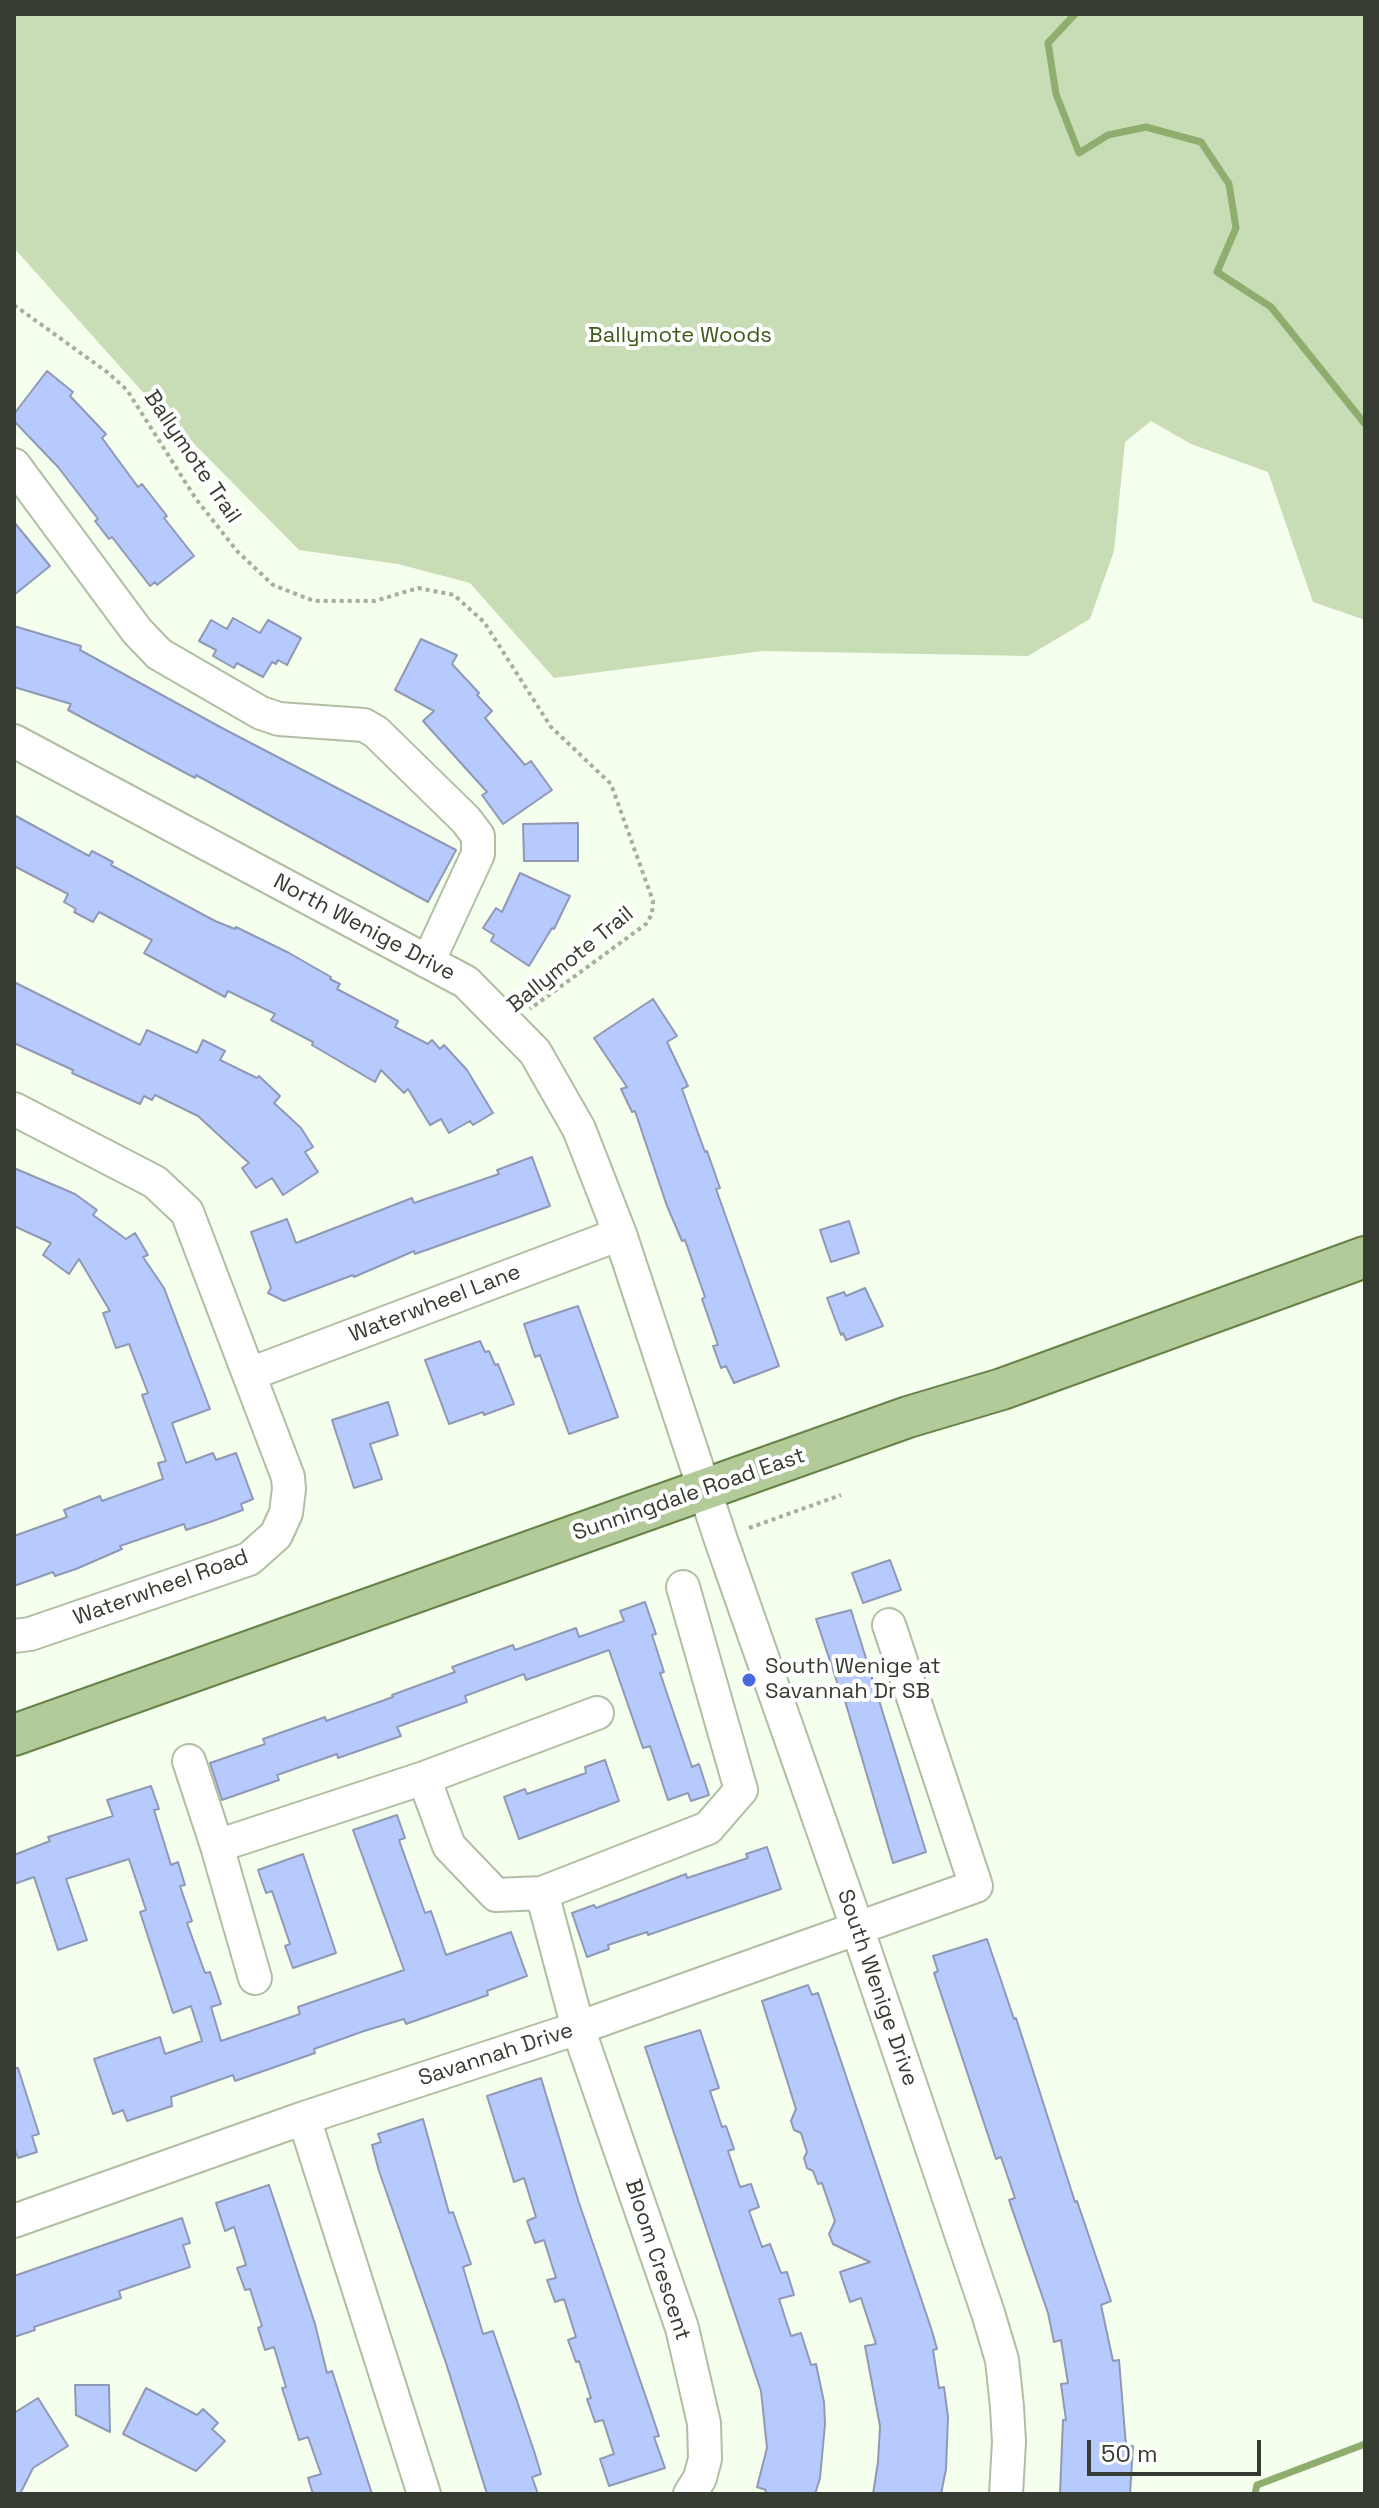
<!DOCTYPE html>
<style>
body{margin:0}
#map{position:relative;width:1379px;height:2508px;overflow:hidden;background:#f5ffed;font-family:"Space Grotesk",sans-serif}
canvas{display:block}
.frame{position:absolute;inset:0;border:16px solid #363c31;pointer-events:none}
.scale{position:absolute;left:1087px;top:2440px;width:174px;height:36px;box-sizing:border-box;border:4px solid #363c31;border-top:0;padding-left:10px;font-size:24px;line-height:28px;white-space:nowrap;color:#363c31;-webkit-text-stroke:6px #fff;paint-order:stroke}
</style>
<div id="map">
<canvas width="1379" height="2508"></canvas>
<div class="frame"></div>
<div class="scale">50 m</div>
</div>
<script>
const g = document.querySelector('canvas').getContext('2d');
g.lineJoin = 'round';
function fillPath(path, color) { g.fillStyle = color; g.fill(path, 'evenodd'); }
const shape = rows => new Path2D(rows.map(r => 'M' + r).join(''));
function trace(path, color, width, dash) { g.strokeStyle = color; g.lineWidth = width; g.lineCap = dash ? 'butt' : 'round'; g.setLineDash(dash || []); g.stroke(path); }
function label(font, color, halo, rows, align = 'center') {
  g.font = font + ' "Space Grotesk",sans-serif'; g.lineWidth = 8; g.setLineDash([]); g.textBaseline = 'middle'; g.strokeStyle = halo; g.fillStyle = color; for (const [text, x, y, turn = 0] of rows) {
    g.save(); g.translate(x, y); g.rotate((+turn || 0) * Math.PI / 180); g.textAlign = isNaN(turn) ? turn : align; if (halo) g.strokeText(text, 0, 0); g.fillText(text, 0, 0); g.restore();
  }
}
fillPath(shape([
 [14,14,1365,14,1365,620,1313,602,1268,472,1191,444,1151,421,1125,442,1114,551,1090,619,1028,656,762,651,554,678,470,583,398,564,299,550,140,389,14,248]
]), '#c8dcb5');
trace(shape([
 [1075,14,1048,43,1056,94,1079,153,1108,135,1146,127,1201,142,1229,184,1236,228,1217,272,1271,307,1365,424],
 [1255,2494,1257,2485,1365,2444]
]), '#8ead6e', 7);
const building = shape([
 [47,371,73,392,70,396,106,434,102,438,138,487,142,484,167,516,164,518,194,556,157,585,155,582,150,586,112,537,109,539,95,521,98,519,58,467,14,421,14,414,47,371],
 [14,522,50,566,14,595,14,522],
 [233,618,260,633,268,620,301,638,287,665,278,660,276,664,272,662,263,677,237,663,234,668,213,656,216,650,199,641,211,620,227,629,233,618],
 [14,626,81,646,80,650,222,728,456,850,428,902,196,775,195,778,68,710,71,704,14,687,14,626],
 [421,639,457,655,452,664,479,693,477,695,492,711,485,718,525,765,531,761,552,790,503,824,482,795,487,792,423,721,434,711,395,690,421,639],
 [14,815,89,856,92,851,113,862,111,865,215,921,235,929,236,927,289,953,331,977,330,979,340,984,337,989,398,1021,395,1027,428,1044,432,1040,440,1049,444,1045,467,1070,493,1113,473,1125,470,1121,449,1133,441,1119,430,1125,408,1089,404,1093,381,1070,375,1082,312,1045,313,1042,271,1020,275,1014,228,991,225,997,144,953,152,940,99,912,93,922,74,912,76,909,64,902,68,894,14,866,14,815],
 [578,823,578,861,524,861,523,824,578,823],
 [520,873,570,896,554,929,552,928,529,966,491,941,494,935,483,928,496,908,502,912,520,873],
 [14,982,140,1045,147,1030,197,1053,203,1040,225,1051,220,1060,257,1078,259,1076,280,1096,274,1103,301,1128,313,1147,305,1152,318,1172,283,1195,272,1178,256,1188,242,1168,249,1163,198,1116,155,1095,152,1100,144,1096,140,1104,72,1073,73,1070,14,1043,14,982],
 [653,999,677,1036,667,1042,688,1086,682,1089,705,1152,707,1151,720,1188,716,1189,779,1366,734,1383,726,1366,721,1368,713,1346,718,1345,702,1299,705,1297,685,1240,682,1241,667,1206,635,1111,632,1112,621,1089,627,1087,594,1038,653,999],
 [532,1157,550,1206,415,1254,414,1251,354,1277,353,1275,284,1301,268,1293,271,1288,251,1232,287,1219,296,1243,412,1198,414,1203,499,1174,497,1170,532,1157],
 [14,1168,75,1194,97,1210,93,1215,126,1239,135,1233,148,1255,143,1257,164,1288,210,1409,172,1423,186,1463,213,1453,216,1460,236,1453,253,1499,241,1504,243,1510,213,1521,186,1530,184,1524,120,1546,122,1549,76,1569,55,1576,53,1572,14,1586,14,1536,67,1517,64,1510,100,1496,102,1501,163,1479,158,1463,166,1461,142,1395,148,1393,129,1344,116,1348,103,1313,110,1311,79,1259,69,1274,43,1255,51,1243,14,1226,14,1168],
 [849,1221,859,1253,831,1262,820,1230,849,1221],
 [865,1288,883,1326,846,1340,843,1333,841,1335,827,1298,844,1292,846,1296,865,1288],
 [578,1306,618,1417,569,1434,540,1355,535,1357,524,1324,578,1306],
 [480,1341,485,1352,489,1351,495,1365,498,1364,514,1404,484,1415,483,1412,449,1424,425,1360,480,1341],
 [388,1402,398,1435,370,1444,382,1479,354,1488,332,1420,388,1402],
 [890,1560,901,1590,863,1603,852,1573,890,1560],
 [645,1602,656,1634,652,1635,664,1672,660,1673,692,1767,699,1764,709,1795,691,1801,688,1793,668,1800,650,1746,643,1748,609,1650,526,1680,524,1674,465,1696,467,1702,397,1727,401,1736,338,1758,337,1754,277,1775,279,1780,222,1800,210,1763,265,1744,263,1739,325,1717,326,1721,393,1697,392,1695,455,1672,452,1667,513,1645,515,1650,576,1628,579,1637,624,1621,620,1611,645,1602],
 [851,1610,926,1852,893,1863,843,1694,841,1694,816,1619,851,1610],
 [605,1760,619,1801,519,1839,504,1797,525,1789,527,1794,586,1773,585,1767,605,1760],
 [151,1786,159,1809,154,1810,171,1865,178,1862,185,1885,180,1886,192,1921,187,1923,205,1973,210,1972,221,2004,211,2007,221,2041,300,2014,298,2007,404,1970,353,1830,397,1815,405,1838,399,1840,425,1913,431,1911,446,1955,511,1932,527,1976,487,1991,488,1995,406,2024,404,2019,364,2031,314,2049,315,2053,235,2081,233,2075,171,2097,172,2106,127,2121,123,2110,113,2114,94,2059,160,2037,165,2054,202,2041,191,2006,173,2013,140,1912,146,1910,129,1859,66,1879,87,1940,58,1950,34,1877,14,1884,14,1855,50,1841,48,1837,113,1816,107,1800,151,1786],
 [767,1847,781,1889,648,1935,647,1932,608,1945,609,1949,587,1957,572,1913,594,1905,596,1908,686,1874,687,1878,748,1858,746,1854,767,1847],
 [303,1854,336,1953,293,1968,285,1946,290,1944,272,1891,266,1893,258,1870,303,1854],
 [987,1939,1014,2019,1016,2018,1075,2202,1077,2201,1111,2301,1101,2305,1113,2361,1119,2360,1126,2446,1133,2446,1130,2494,1060,2494,1063,2420,1066,2420,1061,2384,1068,2383,1061,2340,1054,2342,1048,2313,1009,2200,1015,2198,1001,2157,996,2159,934,1973,938,1971,933,1956,987,1939],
 [808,1985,812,1995,818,1993,932,2331,937,2349,933,2350,939,2388,944,2387,948,2417,946,2469,941,2494,873,2494,878,2462,880,2426,865,2346,876,2344,861,2298,850,2302,840,2272,870,2262,833,2244,829,2234,835,2221,822,2183,818,2184,813,2171,807,2168,804,2158,807,2152,801,2133,794,2130,791,2121,796,2109,762,2001,808,1985],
 [700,2030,719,2088,710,2091,722,2127,726,2126,734,2149,728,2151,740,2187,751,2184,759,2207,749,2211,762,2247,770,2244,781,2273,787,2272,794,2295,779,2299,791,2336,801,2333,811,2365,816,2364,824,2402,825,2424,820,2478,815,2494,765,2494,766,2490,757,2487,767,2448,761,2391,645,2047,700,2030],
 [14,2068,18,2068,39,2134,32,2136,37,2152,18,2158,14,2147,14,2068],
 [541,2078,579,2203,651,2412,659,2436,654,2437,665,2468,609,2486,600,2459,614,2454,603,2420,595,2422,587,2399,591,2398,579,2361,576,2362,568,2340,576,2337,564,2299,555,2302,547,2280,556,2278,544,2240,535,2243,527,2221,536,2217,524,2178,514,2182,487,2096,541,2078],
 [423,2119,449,2213,453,2212,471,2264,463,2267,483,2334,493,2331,534,2451,541,2474,532,2477,538,2494,487,2494,446,2363,379,2171,372,2145,381,2142,378,2134,423,2119],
 [269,2185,315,2324,327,2373,332,2371,372,2494,313,2494,308,2478,321,2474,308,2437,299,2440,282,2388,286,2387,274,2347,265,2350,258,2328,262,2326,250,2289,245,2290,237,2268,246,2265,234,2227,225,2231,216,2203,269,2185],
 [182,2218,190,2243,183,2245,190,2267,119,2291,121,2298,34,2327,35,2330,14,2337,14,2276,182,2218],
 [75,2385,109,2385,110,2432,76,2415,75,2385],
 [146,2388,197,2415,203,2409,218,2423,212,2429,225,2441,196,2471,123,2434,146,2388],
 [38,2398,68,2446,33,2468,20,2494,14,2494,14,2413,38,2398]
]);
fillPath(building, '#b6cafd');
trace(building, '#8f99b5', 2);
const minor = shape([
 [14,465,137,631,159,654,261,713,279,719,364,725,376,732,466,820,478,836,478,854,428,962],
 [14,741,466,982,535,1052,579,1129,620,1234,721,1540,849,1904,988,2313,1002,2360,1007,2407,1009,2442,1006,2494],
 [14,1109,155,1182,187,1212,288,1477,289,1489,286,1513,276,1535,249,1559,30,1634,14,1636],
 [250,1374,620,1234],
 [683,1587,741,1790,708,1828,542,1893,578,2028,682,2328,704,2423,705,2459,700,2478,690,2494],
 [189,1761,217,1846],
 [424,1778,597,1713],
 [255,1978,217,1846,424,1778,449,1846,496,1895,542,1893],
 [304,2118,424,2494],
 [14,2221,304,2118,578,2028,976,1886,889,1625]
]);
const major = shape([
 [14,1735,908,1417,1002,1389,1365,1257]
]);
trace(minor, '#b0bfa3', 36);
trace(major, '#668248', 44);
trace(shape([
 [14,305,107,372,127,390,196,499,237,551,273,585,314,601,375,601,418,588,454,595,484,622,551,727,611,784,653,901,652,914,646,924,530,1009],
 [749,1528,841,1495]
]), '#a6ae9f', 4, [4, 4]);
trace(minor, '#fff', 32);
trace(major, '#b3cb98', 40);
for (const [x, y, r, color] of [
 [749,1680,8,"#4967db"]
]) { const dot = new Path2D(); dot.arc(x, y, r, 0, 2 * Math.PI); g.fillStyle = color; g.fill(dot); trace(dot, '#fff', 3); }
label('22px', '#3d5916', '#fff', [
 ["Ballymote Woods",680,336]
]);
label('22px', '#363c31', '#fff', [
 ["Ballymote Trail",192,457,56],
 ["North Wenige Drive",364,928,28],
 ["Ballymote Trail",571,960,-39],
 ["Waterwheel Lane",435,1304,-21],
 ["Sunningdale Road East",689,1495,-19],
 ["Waterwheel Road",161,1588,-20],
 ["South Wenige Drive",877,1988,71],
 ["Savannah Drive",496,2055,-18],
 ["Bloom Crescent",657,2260,72]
]);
label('22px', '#363c31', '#fff', [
 ["South Wenige at",765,1667],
 ["Savannah Dr SB",765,1692]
], 'left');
</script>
